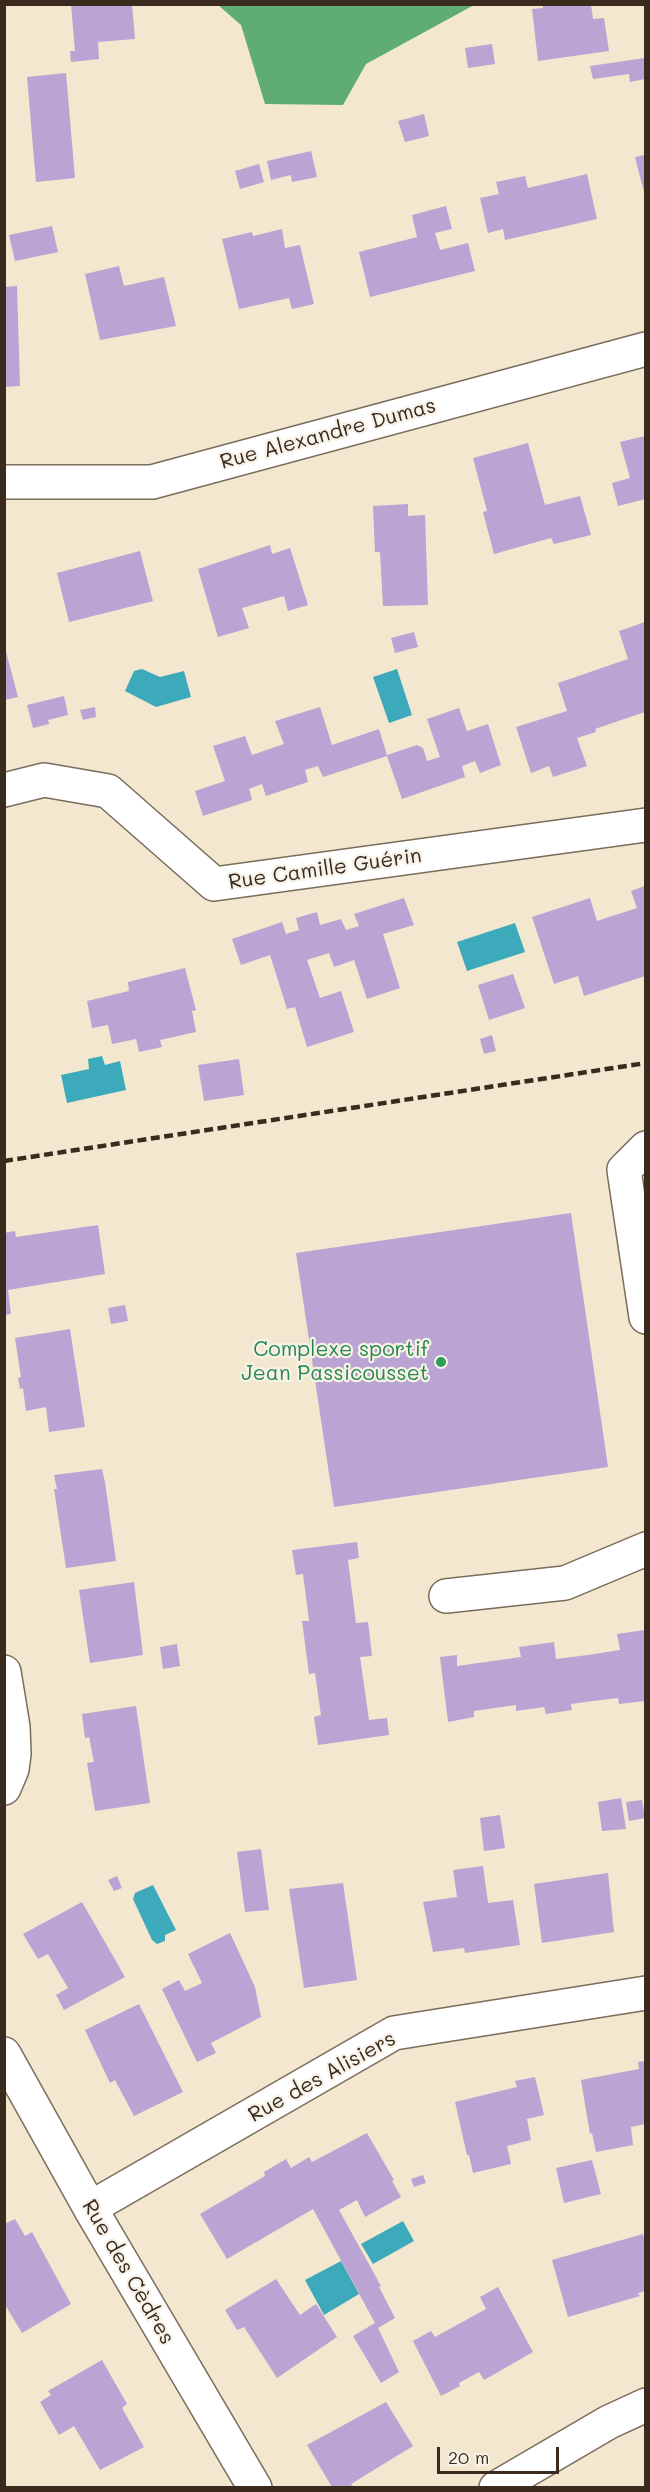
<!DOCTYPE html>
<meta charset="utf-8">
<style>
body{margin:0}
#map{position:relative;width:650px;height:2492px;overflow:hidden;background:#f3e7cf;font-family:Mali,sans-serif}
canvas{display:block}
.frame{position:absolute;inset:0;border:6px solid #3b2a1e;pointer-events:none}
.scale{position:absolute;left:437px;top:2447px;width:122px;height:27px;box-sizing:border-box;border:3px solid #3b2a1e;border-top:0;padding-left:8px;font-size:18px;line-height:21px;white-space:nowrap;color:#3b2a1e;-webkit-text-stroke:4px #f7f3e8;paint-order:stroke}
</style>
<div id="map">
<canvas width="650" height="2492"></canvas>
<div class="frame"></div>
<div class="scale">20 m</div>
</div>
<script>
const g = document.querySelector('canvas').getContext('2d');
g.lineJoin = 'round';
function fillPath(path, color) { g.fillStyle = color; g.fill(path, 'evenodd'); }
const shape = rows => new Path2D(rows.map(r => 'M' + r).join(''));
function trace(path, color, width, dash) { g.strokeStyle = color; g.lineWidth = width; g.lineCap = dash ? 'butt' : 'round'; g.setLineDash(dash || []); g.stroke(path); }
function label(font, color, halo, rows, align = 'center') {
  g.font = font + ' Mali,sans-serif'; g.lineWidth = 4.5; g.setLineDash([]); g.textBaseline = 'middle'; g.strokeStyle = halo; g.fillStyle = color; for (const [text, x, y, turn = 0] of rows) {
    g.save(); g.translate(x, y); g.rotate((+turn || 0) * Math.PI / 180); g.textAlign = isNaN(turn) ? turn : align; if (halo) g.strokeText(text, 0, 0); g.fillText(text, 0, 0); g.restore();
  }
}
fillPath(shape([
 [218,5,474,5,366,64,343,105,265,104,241,25]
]), '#5fac75');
fillPath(shape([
 [142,669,160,677,184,671,191,697,156,707,125,691,134,671],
 [397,669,412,715,389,723,373,677],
 [515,923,525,952,467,971,457,942],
 [102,1056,105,1065,120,1061,126,1090,67,1103,61,1075,89,1069,88,1059],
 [153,1885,176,1930,165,1935,165,1941,157,1944,152,1940,133,1899,135,1893],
 [403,2221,414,2241,373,2264,361,2244],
 [341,2261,359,2294,324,2315,305,2280]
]), '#3daabc');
fillPath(shape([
 [71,4,132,4,135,39,98,42,99,59,71,62,70,51,75,51],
 [543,4,591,4,593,19,604,18,609,51,538,61,532,9,543,8],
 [492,44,495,64,468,68,465,48],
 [645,58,645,79,630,82,629,74,593,79,590,66],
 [66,73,75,178,36,182,27,77],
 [424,114,429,136,405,142,398,121],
 [311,151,317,177,292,182,291,175,271,180,267,161],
 [645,155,645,196,635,157],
 [259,164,264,182,240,189,235,171],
 [587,174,597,219,505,240,503,229,488,233,480,198,499,194,496,182,525,176,528,188],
 [446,206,452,229,435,233,440,250,468,243,475,271,370,297,359,252,417,237,412,215],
 [52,226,58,252,15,261,9,235],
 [282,229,285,248,300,245,314,304,292,309,289,298,239,309,222,239,252,232,253,236],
 [119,266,124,286,164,277,176,326,100,340,85,274],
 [17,286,20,386,4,387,4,287],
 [645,436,645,499,618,506,612,483,630,478,620,442],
 [528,443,545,505,580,496,591,535,554,544,551,538,494,554,483,512,487,511,473,458],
 [408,504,408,516,425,515,428,605,383,606,380,552,375,552,373,506],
 [270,545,272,554,290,548,308,605,288,611,284,596,242,608,249,628,218,637,198,569],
 [140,551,153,601,69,622,57,573],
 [645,622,645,712,595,729,596,732,577,738,587,766,553,777,549,766,531,773,516,727,567,711,558,683,628,659,619,631],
 [414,632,418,647,395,653,391,638],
 [4,644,18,697,4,700],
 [64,696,68,715,48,720,49,724,33,728,27,705],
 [95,707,96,717,83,720,80,710],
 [320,707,332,745,379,729,387,755,417,745,423,748,427,761,440,757,427,719,459,708,467,731,488,724,501,765,480,773,475,761,462,766,465,777,402,799,387,756,323,777,318,766,305,770,308,782,266,796,262,784,249,789,252,800,203,816,195,791,225,781,213,746,245,736,252,755,284,744,275,721],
 [645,886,645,976,584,996,578,976,554,984,532,917,590,898,597,921,637,908,631,891],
 [404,898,414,925,383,934,400,988,367,999,354,960,334,967,329,953,307,960,320,998,341,991,354,1032,307,1047,295,1007,287,1009,270,955,241,965,232,939,282,922,286,934,299,930,296,918,317,912,320,925,341,919,346,930,359,926,354,914],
 [185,968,196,1010,192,1011,196,1032,160,1040,162,1047,139,1052,136,1039,112,1044,108,1025,92,1028,87,1001,129,991,128,982],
 [513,974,525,1008,489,1020,478,985],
 [492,1035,496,1051,484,1054,480,1039],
 [239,1059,244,1095,204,1101,198,1065],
 [571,1213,608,1467,334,1507,296,1253],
 [98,1225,105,1274,8,1290,11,1314,4,1315,4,1233,15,1231,16,1237],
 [125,1305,128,1321,111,1324,108,1308],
 [70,1329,85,1427,49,1432,46,1407,26,1411,23,1388,20,1389,18,1378,21,1377,15,1338],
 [102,1469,105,1482,116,1561,66,1568,54,1489,57,1489,54,1475],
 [357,1542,359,1558,348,1560,356,1623,368,1622,370,1638,372,1656,360,1657,369,1720,387,1718,389,1735,318,1745,314,1717,321,1715,315,1673,309,1674,302,1621,309,1621,303,1574,296,1575,292,1550],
 [134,1582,143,1655,90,1663,79,1590],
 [645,1630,645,1701,619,1704,618,1698,593,1701,571,1704,572,1710,546,1714,544,1707,516,1711,516,1705,474,1711,474,1717,448,1722,440,1657,457,1655,457,1666,521,1657,519,1647,554,1642,556,1659,588,1655,620,1650,617,1634],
 [177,1644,180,1666,163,1669,160,1647],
 [136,1706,150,1803,95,1811,87,1763,94,1762,89,1737,85,1738,82,1714],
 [621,1798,626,1829,602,1831,598,1802],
 [642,1800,645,1818,629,1821,626,1802],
 [500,1815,505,1848,484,1851,480,1818],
 [261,1849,269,1910,245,1912,237,1852],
 [483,1866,488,1903,513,1900,520,1945,465,1953,464,1948,433,1952,423,1902,457,1897,453,1870],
 [608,1873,614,1932,542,1943,534,1884],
 [117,1876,122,1888,114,1891,108,1880],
 [343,1883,357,1980,304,1988,289,1889],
 [82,1902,125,1977,64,2010,56,1995,68,1988,48,1954,38,1959,23,1934],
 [230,1933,255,1987,261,2017,211,2043,216,2053,197,2062,162,1989,179,1980,185,1991,202,1983,188,1954],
 [139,2004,183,2092,134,2116,115,2080,110,2083,85,2030],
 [645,2061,645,2124,631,2127,633,2145,596,2152,592,2133,590,2134,581,2080,639,2069,638,2062],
 [535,2077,544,2115,527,2119,531,2140,507,2146,511,2164,473,2173,469,2155,467,2155,455,2102,517,2087,515,2081],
 [367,2133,394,2180,392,2181,401,2197,365,2217,357,2200,339,2210,381,2286,379,2287,395,2318,378,2328,399,2372,381,2383,353,2336,375,2323,313,2209,227,2259,200,2214,265,2176,264,2172,286,2159,291,2168,309,2157,312,2162],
 [592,2160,601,2194,564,2203,556,2168],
 [423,2175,426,2183,414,2187,411,2179],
 [15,2219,25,2236,32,2232,71,2304,22,2333,4,2303,4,2224],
 [643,2234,645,2243,645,2291,638,2293,640,2296,568,2317,552,2260],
 [276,2279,300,2315,316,2304,337,2337,277,2378,244,2327,237,2330,225,2310],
 [498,2287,533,2352,484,2380,479,2372,459,2383,460,2386,441,2396,413,2341,431,2331,435,2337,486,2309,480,2297],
 [102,2360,127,2404,122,2408,144,2447,100,2470,74,2426,59,2435,40,2402,51,2395,48,2391],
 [386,2402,413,2446,351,2484,354,2487,332,2487,307,2445]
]), '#b9a4d3');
const street = shape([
 [4,482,152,482,646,349],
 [4,790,44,780,108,791,214,884,646,825],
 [646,1148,624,1170,646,1317],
 [446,1596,565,1583,646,1549],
 [4,1672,13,1727,14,1754,12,1769,4,1788],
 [4,2054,90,2208,255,2488],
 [90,2208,394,2033,646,1993],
 [496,2488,609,2422,646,2405]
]);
trace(street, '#7b6c5c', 36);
trace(street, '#fff', 33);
trace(shape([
 [4,1161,646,1063]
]), '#3b2a1e', 4.5, [9, 4.5]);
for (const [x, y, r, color] of [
 [441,1362,6,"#2e9e5b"]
]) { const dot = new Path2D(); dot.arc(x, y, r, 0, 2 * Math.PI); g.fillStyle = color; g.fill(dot); trace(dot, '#f7f3e8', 2); }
label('21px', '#3b2a1e', '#f7f3e8', [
 ["Rue Alexandre Dumas",328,434,-15],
 ["Rue Camille Guérin",325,869,-8],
 ["Rue des Alisiers",322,2077,-29],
 ["Rue des Cèdres",128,2272,60]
]);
label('21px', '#27864d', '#f7f3e8', [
 ["Complexe sportif",429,1350],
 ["Jean Passicousset",429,1374]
], 'right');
</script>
